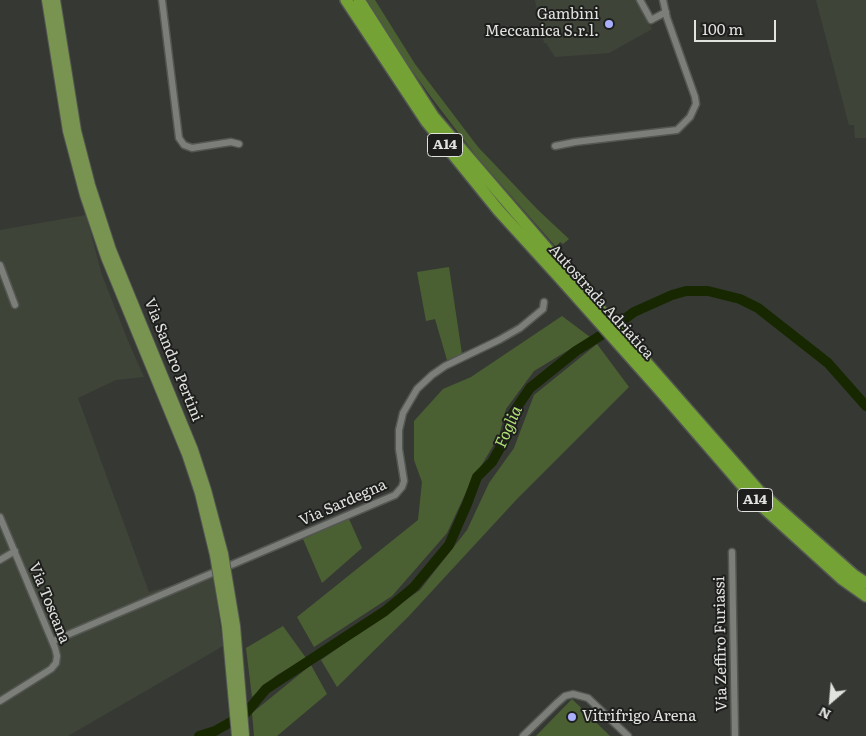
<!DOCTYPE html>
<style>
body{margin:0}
#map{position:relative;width:866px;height:736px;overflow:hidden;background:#363933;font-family:Literata,serif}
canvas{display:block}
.north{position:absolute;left:806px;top:676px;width:50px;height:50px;-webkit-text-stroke:4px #1e1f1d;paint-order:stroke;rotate:207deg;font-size:14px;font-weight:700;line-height:20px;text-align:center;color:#e1e3df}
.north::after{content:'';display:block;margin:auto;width:18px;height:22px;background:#e1e3df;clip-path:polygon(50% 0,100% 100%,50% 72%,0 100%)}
.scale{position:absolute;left:694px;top:20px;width:82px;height:22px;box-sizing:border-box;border:2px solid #e1e3df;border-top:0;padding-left:6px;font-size:15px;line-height:18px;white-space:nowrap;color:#e1e3df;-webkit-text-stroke:4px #1e1f1d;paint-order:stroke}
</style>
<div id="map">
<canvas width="866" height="736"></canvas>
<div class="north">N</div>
<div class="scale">100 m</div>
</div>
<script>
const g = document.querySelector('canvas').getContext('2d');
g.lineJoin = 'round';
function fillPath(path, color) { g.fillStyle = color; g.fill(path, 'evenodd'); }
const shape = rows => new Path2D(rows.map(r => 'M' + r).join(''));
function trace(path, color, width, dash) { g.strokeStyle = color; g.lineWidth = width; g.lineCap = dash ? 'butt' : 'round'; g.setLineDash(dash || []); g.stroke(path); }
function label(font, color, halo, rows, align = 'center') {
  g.font = font + ' Literata,serif'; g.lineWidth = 4; g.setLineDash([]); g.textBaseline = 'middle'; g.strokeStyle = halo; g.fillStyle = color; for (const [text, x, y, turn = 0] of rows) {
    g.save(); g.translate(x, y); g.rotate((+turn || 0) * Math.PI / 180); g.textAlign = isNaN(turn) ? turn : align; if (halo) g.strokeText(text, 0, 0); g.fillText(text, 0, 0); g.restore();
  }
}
fillPath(shape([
 [535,0,636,0,652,29,609,53,555,57,546,43,544,43],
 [816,0,866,0,866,138,855,138,854,125,849,125],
 [86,215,102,275,128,341,144,377,116,380,78,398,149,592,186,581,212,570,223,646,68,736,0,736,0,230]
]), '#3f4439');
fillPath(shape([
 [367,0,375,0,415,64,478,147,538,210,569,239,563,244,560,242,556,247,477,157,431,97,403,58],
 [449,267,462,354,447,360,435,319,426,321,417,272],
 [562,316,590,337,534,371,506,409,499,436,469,486,447,533,392,596,314,647,297,617,418,520,422,482,414,460,414,421,443,389,471,377],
 [597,344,629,387,517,499,408,617,337,687,321,660,420,590,467,530,489,483,514,448,534,395],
 [349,519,362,548,322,583,303,539],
 [283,626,306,658,277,675,252,697,246,648],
 [311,665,327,694,277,736,254,736,252,713],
 [572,699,610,736,536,736]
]), '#4b6032');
trace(shape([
 [199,736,215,731,245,714,266,689,385,611,414,587,449,545,467,504,477,477,492,462,507,436,513,413,530,388,576,351,611,329,634,312,672,295,686,291,708,291,740,299,758,308,828,363,866,406]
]), '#172800', 10);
const street = shape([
 [162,0,179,138,184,145,192,148,231,142,239,144],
 [640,0,651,20,666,12],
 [555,146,575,142,677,130,690,117,696,104,695,97,667,18,663,0],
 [0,265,15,305],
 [0,517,55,648,57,656,56,663,51,669,0,701],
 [732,552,735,736],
 [0,560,15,551],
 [53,641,395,495,402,487,404,481,399,449,399,430,403,413,417,389,432,375,445,366,499,340,520,328,543,309,544,302],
 [523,736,557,703,565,696,573,694,588,698,628,736]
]);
const primary = shape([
 [47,0,68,131,85,195,106,257,187,454,200,493,215,555],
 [55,0,76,131,90,185,111,250,193,450,206,490,223,554]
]);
const highway = shape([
 [346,0,426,121,499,211,560,278,658,388,754,499,842,579,866,596],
 [359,0,433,116,567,272,759,491,855,576,866,583]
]);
trace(street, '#545752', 9);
trace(primary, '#545752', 12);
trace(highway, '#545752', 14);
trace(street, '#7c7f79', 6);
trace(primary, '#789450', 10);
trace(highway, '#75a235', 11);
const primaryBridge = shape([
 [223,554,235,626,244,736],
 [215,555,227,626,237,736]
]);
trace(primaryBridge, '#545752', 12, []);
trace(primaryBridge, '#789450', 10);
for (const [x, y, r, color] of [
 [609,24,5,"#a8b0fc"],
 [572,717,5,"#a8b0fc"]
]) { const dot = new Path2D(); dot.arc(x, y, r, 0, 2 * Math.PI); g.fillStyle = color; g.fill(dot); trace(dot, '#1e1f1d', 2); }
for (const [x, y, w] of [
 [445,145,35],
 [755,500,35]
]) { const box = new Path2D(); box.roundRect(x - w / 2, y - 11.5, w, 23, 4); g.fillStyle = '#1e1f1d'; g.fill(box); trace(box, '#e1e3df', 1); }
label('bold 14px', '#e1e3df', null, [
 ["A14",445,145],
 ["A14",755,500]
]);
label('15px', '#e1e3df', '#1e1f1d', [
 ["Gambini",599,15],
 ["Meccanica S.r.l.",599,32],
 ["Vitrifrigo Arena",582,717,"left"]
], 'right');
label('15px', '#e1e3df', '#1e1f1d', [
 ["Autostrada Adriatica",601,302,48],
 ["Via Sandro Pertini",173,360,68],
 ["Via Sardegna",343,503,-24],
 ["Via Toscana",49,603,68],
 ["Via Zeffiro Furiassi",721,644,-91]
]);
label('italic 16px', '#b0e073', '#1e1f1d', [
 ["Foglia",509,427,-66]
]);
</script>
